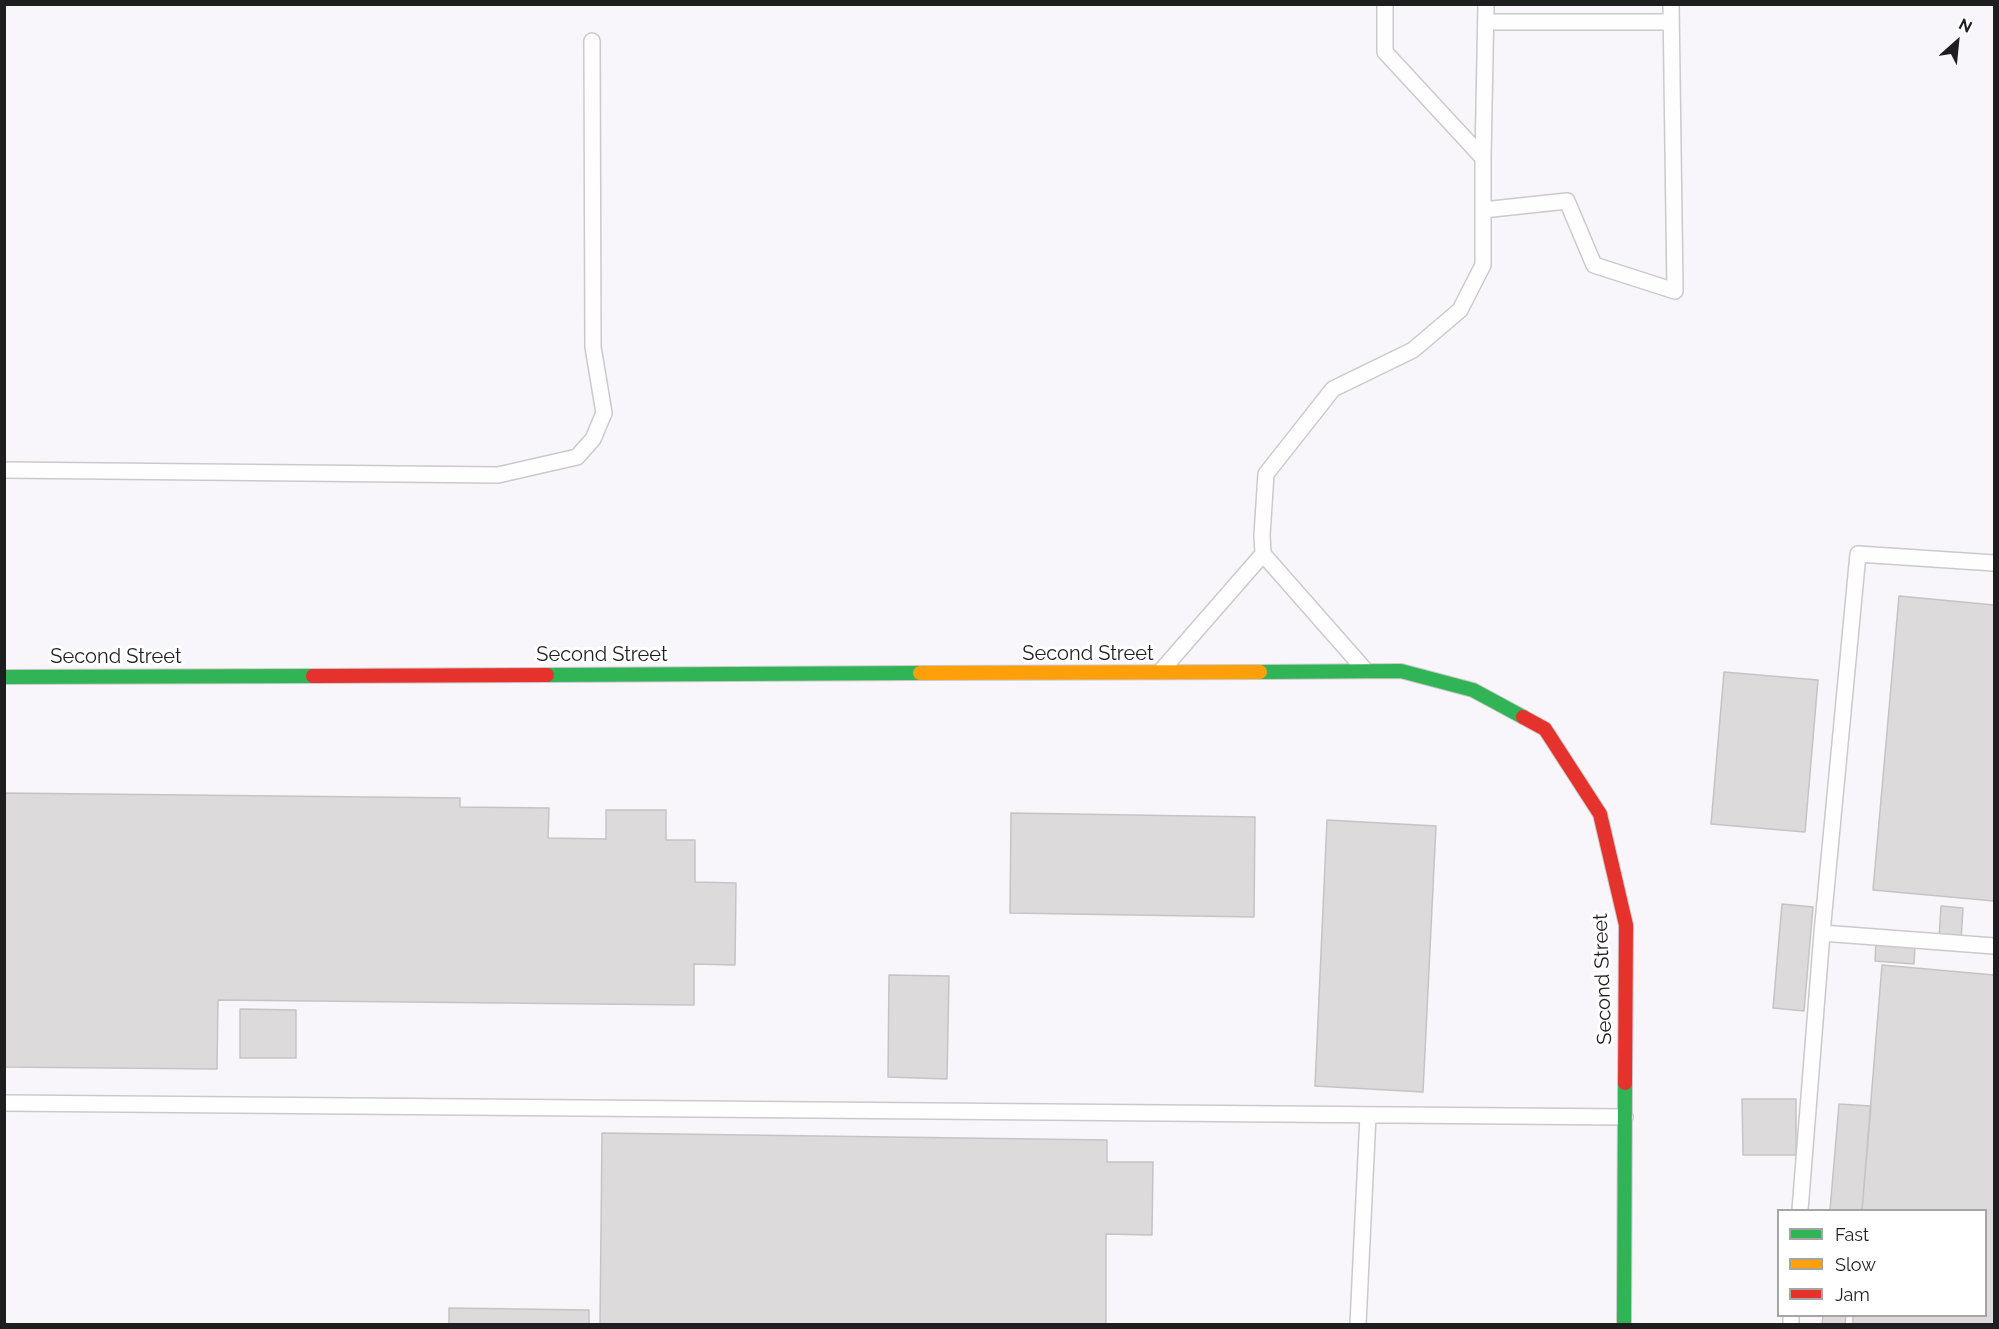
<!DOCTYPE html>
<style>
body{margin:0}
#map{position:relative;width:1999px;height:1329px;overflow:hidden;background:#f8f6fa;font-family:Raleway,sans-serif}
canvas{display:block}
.frame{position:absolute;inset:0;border:6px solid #1e1d20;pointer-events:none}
.legend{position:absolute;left:1777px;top:1209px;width:210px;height:108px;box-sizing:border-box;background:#fff;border:2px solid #a5a5a6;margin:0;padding:8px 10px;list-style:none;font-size:18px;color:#1e1d20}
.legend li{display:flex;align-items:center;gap:12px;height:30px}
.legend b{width:30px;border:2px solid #a5a5a6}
.north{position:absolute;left:1927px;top:12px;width:60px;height:60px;-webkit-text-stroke:4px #fff;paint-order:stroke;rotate:27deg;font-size:16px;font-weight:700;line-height:24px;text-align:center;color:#1e1d20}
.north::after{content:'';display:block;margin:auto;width:21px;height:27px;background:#1e1d20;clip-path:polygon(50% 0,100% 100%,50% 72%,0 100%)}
</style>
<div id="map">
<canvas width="1999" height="1329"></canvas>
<div class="frame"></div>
<ul class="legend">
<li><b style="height:8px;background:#30b455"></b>Fast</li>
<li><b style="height:8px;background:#ff9f0a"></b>Slow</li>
<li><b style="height:8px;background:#e5322d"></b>Jam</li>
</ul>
<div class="north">N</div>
</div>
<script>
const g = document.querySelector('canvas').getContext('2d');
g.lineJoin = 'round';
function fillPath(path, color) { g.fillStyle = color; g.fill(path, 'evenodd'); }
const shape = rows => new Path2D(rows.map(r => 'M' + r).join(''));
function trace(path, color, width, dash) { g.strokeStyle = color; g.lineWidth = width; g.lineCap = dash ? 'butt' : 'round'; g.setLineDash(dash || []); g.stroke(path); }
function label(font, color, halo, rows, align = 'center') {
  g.font = font + ' Raleway,sans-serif'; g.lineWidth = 6; g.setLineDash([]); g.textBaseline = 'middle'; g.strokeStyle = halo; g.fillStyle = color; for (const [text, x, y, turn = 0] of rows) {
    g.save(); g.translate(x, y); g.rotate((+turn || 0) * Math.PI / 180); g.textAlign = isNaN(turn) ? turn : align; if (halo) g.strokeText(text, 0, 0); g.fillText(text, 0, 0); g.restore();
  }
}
const building = shape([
 [1899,596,1994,605,1994,901,1873,890,1899,596],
 [1724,672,1818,680,1805,832,1711,824,1724,672],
 [4,793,460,798,460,807,549,808,548,838,606,839,606,810,666,810,666,840,695,840,695,882,736,883,735,965,694,964,694,1005,218,1000,217,1069,4,1067,4,793],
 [1011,813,1255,817,1254,917,1010,913,1011,813],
 [1327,820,1436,826,1423,1092,1315,1086,1327,820],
 [1782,904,1813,907,1804,1011,1773,1008,1782,904],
 [1941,906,1963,908,1961,941,1939,939,1941,906],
 [1876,941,1915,944,1914,964,1875,961,1876,941],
 [1882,965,1994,975,1994,1324,1853,1324,1853,1316,1986,1316,1986,1210,1862,1210,1882,965],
 [889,975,949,976,947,1079,888,1077,889,975],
 [240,1009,296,1010,296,1058,240,1058,240,1009],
 [1742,1099,1796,1099,1796,1155,1743,1155,1742,1099],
 [1839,1104,1871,1106,1862,1210,1830,1210,1839,1104],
 [602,1133,1107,1140,1107,1162,1153,1162,1152,1235,1106,1234,1106,1324,600,1324,602,1133],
 [449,1308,589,1310,589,1324,449,1324,449,1308],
 [1823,1316,1846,1316,1845,1324,1822,1324,1823,1316]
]);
fillPath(building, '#dddadc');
trace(building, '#c6c3c5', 1.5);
const lane = shape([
 [1385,4,1385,52,1483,158],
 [1487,22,1671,22],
 [1483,210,1567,201,1594,265,1675,291,1671,4],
 [4,470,498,475,577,457,593,439,604,413,593,347,592,41],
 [1365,670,1263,554,1262,535,1266,474,1333,389,1413,350,1460,310,1483,265,1483,158,1486,4],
 [1161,671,1263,554],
 [1822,933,1994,946],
 [4,1103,1625,1117],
 [1800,1210,1822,933,1858,554,1994,563],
 [1358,1324,1368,1115],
 [1791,1324,1791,1316]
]);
const fast = shape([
 [1260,672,1401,671,1473,690,1523,717],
 [547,675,920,673],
 [4,677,313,676],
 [1624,1324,1625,1083]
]);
const slow = shape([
 [920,673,1260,672]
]);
const jam = shape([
 [313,676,547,675],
 [1523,717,1545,729,1600,814,1626,925,1625,1083]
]);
trace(lane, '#cbc9cc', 18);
trace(fast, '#cbc9cc', 16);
trace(slow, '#cbc9cc', 16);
trace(jam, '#cbc9cc', 16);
trace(lane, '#fefefe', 15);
trace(fast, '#30b455', 14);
trace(slow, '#ff9f0a', 14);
trace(jam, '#e5322d', 14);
label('20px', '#1e1d20', '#fff', [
 ["Second Street",1088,654],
 ["Second Street",602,655],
 ["Second Street",116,657],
 ["Second Street",1603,979,-92]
]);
</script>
